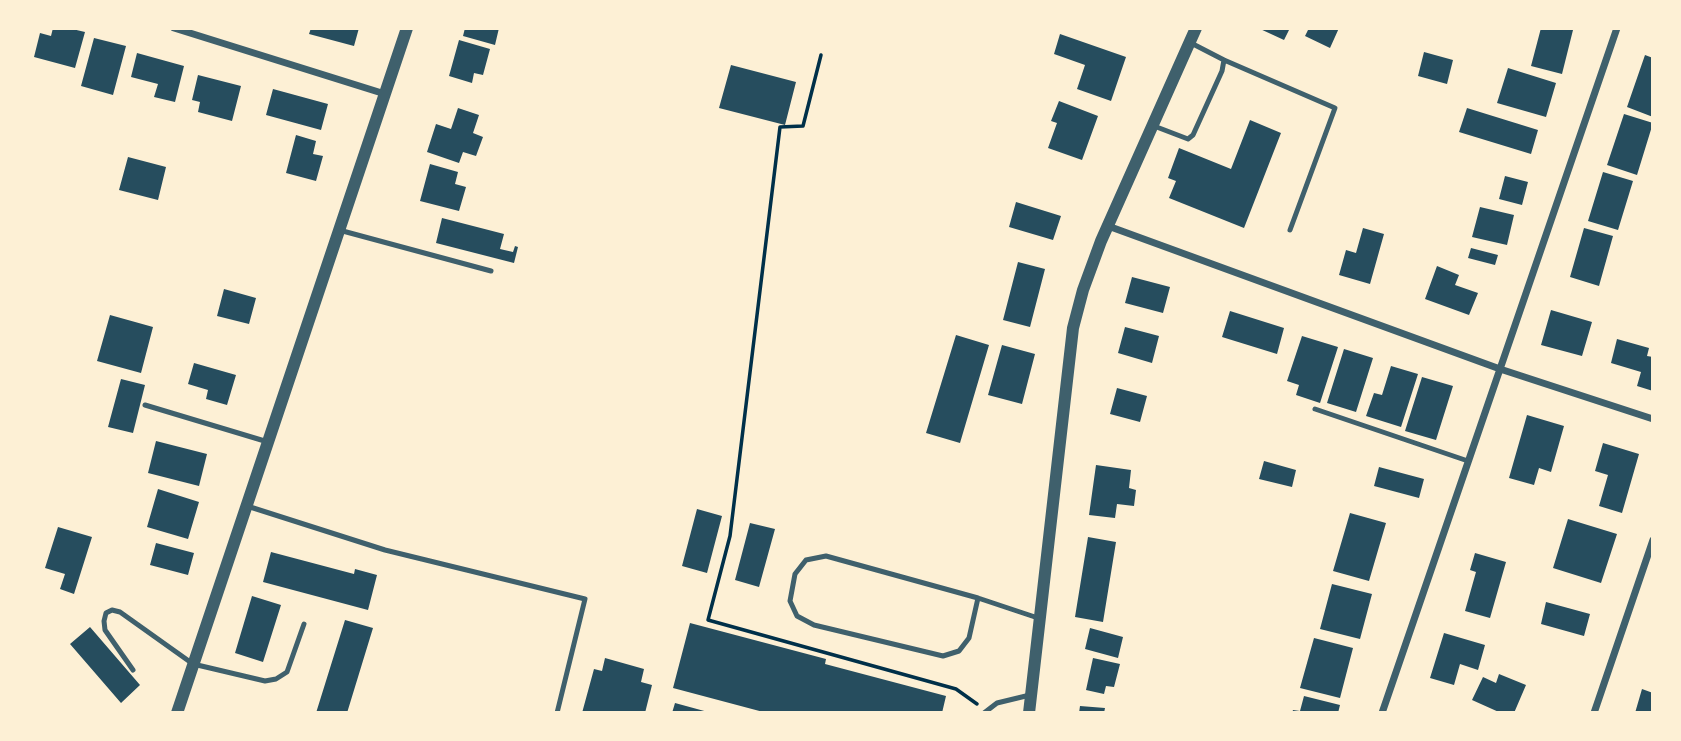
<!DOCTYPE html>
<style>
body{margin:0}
#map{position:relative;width:1681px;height:741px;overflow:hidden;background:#fdf0d5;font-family:Overpass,sans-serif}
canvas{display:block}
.frame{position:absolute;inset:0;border:30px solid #fdf0d5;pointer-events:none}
</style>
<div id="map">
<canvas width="1681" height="741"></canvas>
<div class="frame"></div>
</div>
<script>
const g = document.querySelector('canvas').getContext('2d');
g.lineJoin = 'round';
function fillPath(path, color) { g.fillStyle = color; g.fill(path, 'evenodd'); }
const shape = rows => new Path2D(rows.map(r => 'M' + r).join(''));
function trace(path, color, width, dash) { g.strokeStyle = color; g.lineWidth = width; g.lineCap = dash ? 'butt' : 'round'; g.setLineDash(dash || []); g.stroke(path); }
fillPath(shape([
 [53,28,68,28,85,32,75,68,34,57,40,33,51,36],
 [311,28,359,28,354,46,309,34],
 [465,28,499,28,495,45,463,36],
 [1258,28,1290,28,1284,40],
 [1303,28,1339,28,1330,48,1305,36,1308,30],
 [1541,28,1573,30,1562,74,1531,66],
 [1060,34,1126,57,1111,101,1077,89,1085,65,1054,54],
 [94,38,126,46,113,95,81,86],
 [459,40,490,49,483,75,474,73,472,83,449,76],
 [1424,52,1453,60,1447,84,1418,76],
 [137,53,184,66,175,102,154,97,158,84,131,77],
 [1645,55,1653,58,1653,117,1627,107],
 [731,65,796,82,785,125,719,108],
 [1508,68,1556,83,1546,117,1497,103],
 [198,75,241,86,232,121,198,112,200,102,192,100],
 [273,89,328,104,321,130,266,115],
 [1059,101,1098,116,1082,160,1048,148,1057,123,1051,121],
 [458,108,479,115,473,133,483,137,476,156,463,152,459,163,427,152,436,124,451,129],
 [1467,108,1538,130,1531,154,1459,132],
 [1624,114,1653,123,1637,175,1607,165],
 [1250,120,1281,133,1244,228,1169,198,1176,181,1168,178,1179,148,1231,169],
 [296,135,316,141,313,154,323,156,316,181,286,173],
 [128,157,166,167,158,200,119,190],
 [430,164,458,172,455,184,466,187,459,211,420,201],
 [1603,172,1633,181,1618,230,1588,221],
 [1505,176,1528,182,1522,205,1499,199],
 [1016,202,1061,216,1053,240,1009,227],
 [1480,207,1514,215,1507,245,1472,237],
 [442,218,504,234,500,249,513,252,515,246,518,247,514,263,436,243],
 [1363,228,1384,234,1370,284,1339,275,1346,250,1356,253],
 [1584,228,1613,236,1599,286,1570,277],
 [1471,248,1498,255,1495,265,1468,258],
 [1018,262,1045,269,1030,327,1003,320],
 [1437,266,1459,275,1455,285,1478,293,1469,315,1425,299],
 [1132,277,1170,287,1163,313,1125,303],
 [224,289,256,298,249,324,217,316],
 [1551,310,1592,322,1582,356,1541,345],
 [1230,311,1284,328,1277,354,1222,337],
 [110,315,153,327,141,373,97,361],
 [1125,327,1159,336,1152,363,1118,353],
 [956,335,989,345,960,443,926,433],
 [1302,336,1338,347,1320,403,1296,395,1299,385,1287,381],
 [1617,339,1649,348,1647,356,1653,357,1653,391,1637,386,1641,372,1611,363],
 [1002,345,1035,354,1022,404,988,395],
 [1344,349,1373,358,1356,412,1327,403],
 [194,363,236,375,227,405,206,399,208,390,188,384],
 [1391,366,1418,374,1401,427,1366,416,1374,393,1382,395],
 [1422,377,1453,386,1436,440,1405,431],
 [121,379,145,385,133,433,108,427],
 [1117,388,1147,396,1140,422,1110,414],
 [1527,415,1564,426,1551,472,1539,468,1534,485,1509,478],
 [156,441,207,454,199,486,148,473],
 [1603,443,1639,454,1622,513,1599,506,1608,475,1595,471],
 [1264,461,1296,470,1292,487,1259,479],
 [1096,465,1131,470,1129,488,1136,490,1134,506,1117,504,1115,518,1089,515],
 [1379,467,1424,479,1419,498,1374,486],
 [158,489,199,502,188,539,147,527],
 [697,509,722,516,707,573,682,566],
 [1350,513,1386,523,1369,581,1333,571],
 [1568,519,1617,534,1601,583,1553,568],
 [750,523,775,529,759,587,735,580],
 [58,527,92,537,74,594,60,589,65,574,45,568],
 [1088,537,1116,542,1103,622,1075,617],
 [156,543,194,553,188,575,150,565],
 [271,552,354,574,355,569,377,575,368,610,263,582],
 [1475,553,1506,562,1490,618,1465,611,1476,572,1470,570],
 [1332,584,1372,594,1360,639,1320,629],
 [252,596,281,605,263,662,235,653],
 [1546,602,1590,614,1584,636,1541,624],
 [345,620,373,628,347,713,316,713],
 [690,623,826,659,825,664,946,696,942,713,767,713,673,688],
 [90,627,140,685,121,703,70,644],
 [1090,628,1123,637,1118,658,1085,649],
 [1444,633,1485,645,1478,670,1460,664,1454,685,1430,678],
 [1314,638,1353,648,1340,698,1300,688],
 [605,658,644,669,641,682,652,685,645,713,582,713,594,669,602,671],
 [1093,658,1120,664,1114,687,1106,686,1104,694,1086,690],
 [1499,674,1526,685,1514,713,1501,713,1472,700,1483,677,1496,683],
 [1642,689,1653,693,1653,713,1635,713],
 [1304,696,1340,705,1338,713,1292,713,1293,710,1300,711],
 [675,703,708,712,708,713,672,713],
 [1080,706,1105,708,1104,713,1079,713]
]), '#264d5e');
trace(shape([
 [821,55,803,126,780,127,730,536,708,620,956,689,977,704]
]), '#003049', 3.5);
trace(shape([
 [1224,60,1335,108,1290,230],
 [1154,126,1188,139,1193,135,1222,71,1224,60,1191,43],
 [339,230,491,271],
 [145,405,268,442],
 [1315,409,1468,461],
 [247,506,385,550,585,599,557,713],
 [978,598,969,638,959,651,943,656,814,625,797,616,790,601,795,574,806,560,826,556,978,598,1038,618],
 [133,670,105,630,104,621,106,613,112,610,120,612,193,664,265,681,276,679,287,672,304,624],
 [984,713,997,703,1030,695]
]), '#3f606c', 5);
trace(shape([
 [174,28,385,94],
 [1108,226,1500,369,1653,419],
 [1382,713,1617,28],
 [1594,713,1653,540]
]), '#3f606c', 7);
trace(shape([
 [177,713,407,28],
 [1029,713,1073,328,1083,290,1101,241,1196,28]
]), '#3f606c', 12);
</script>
